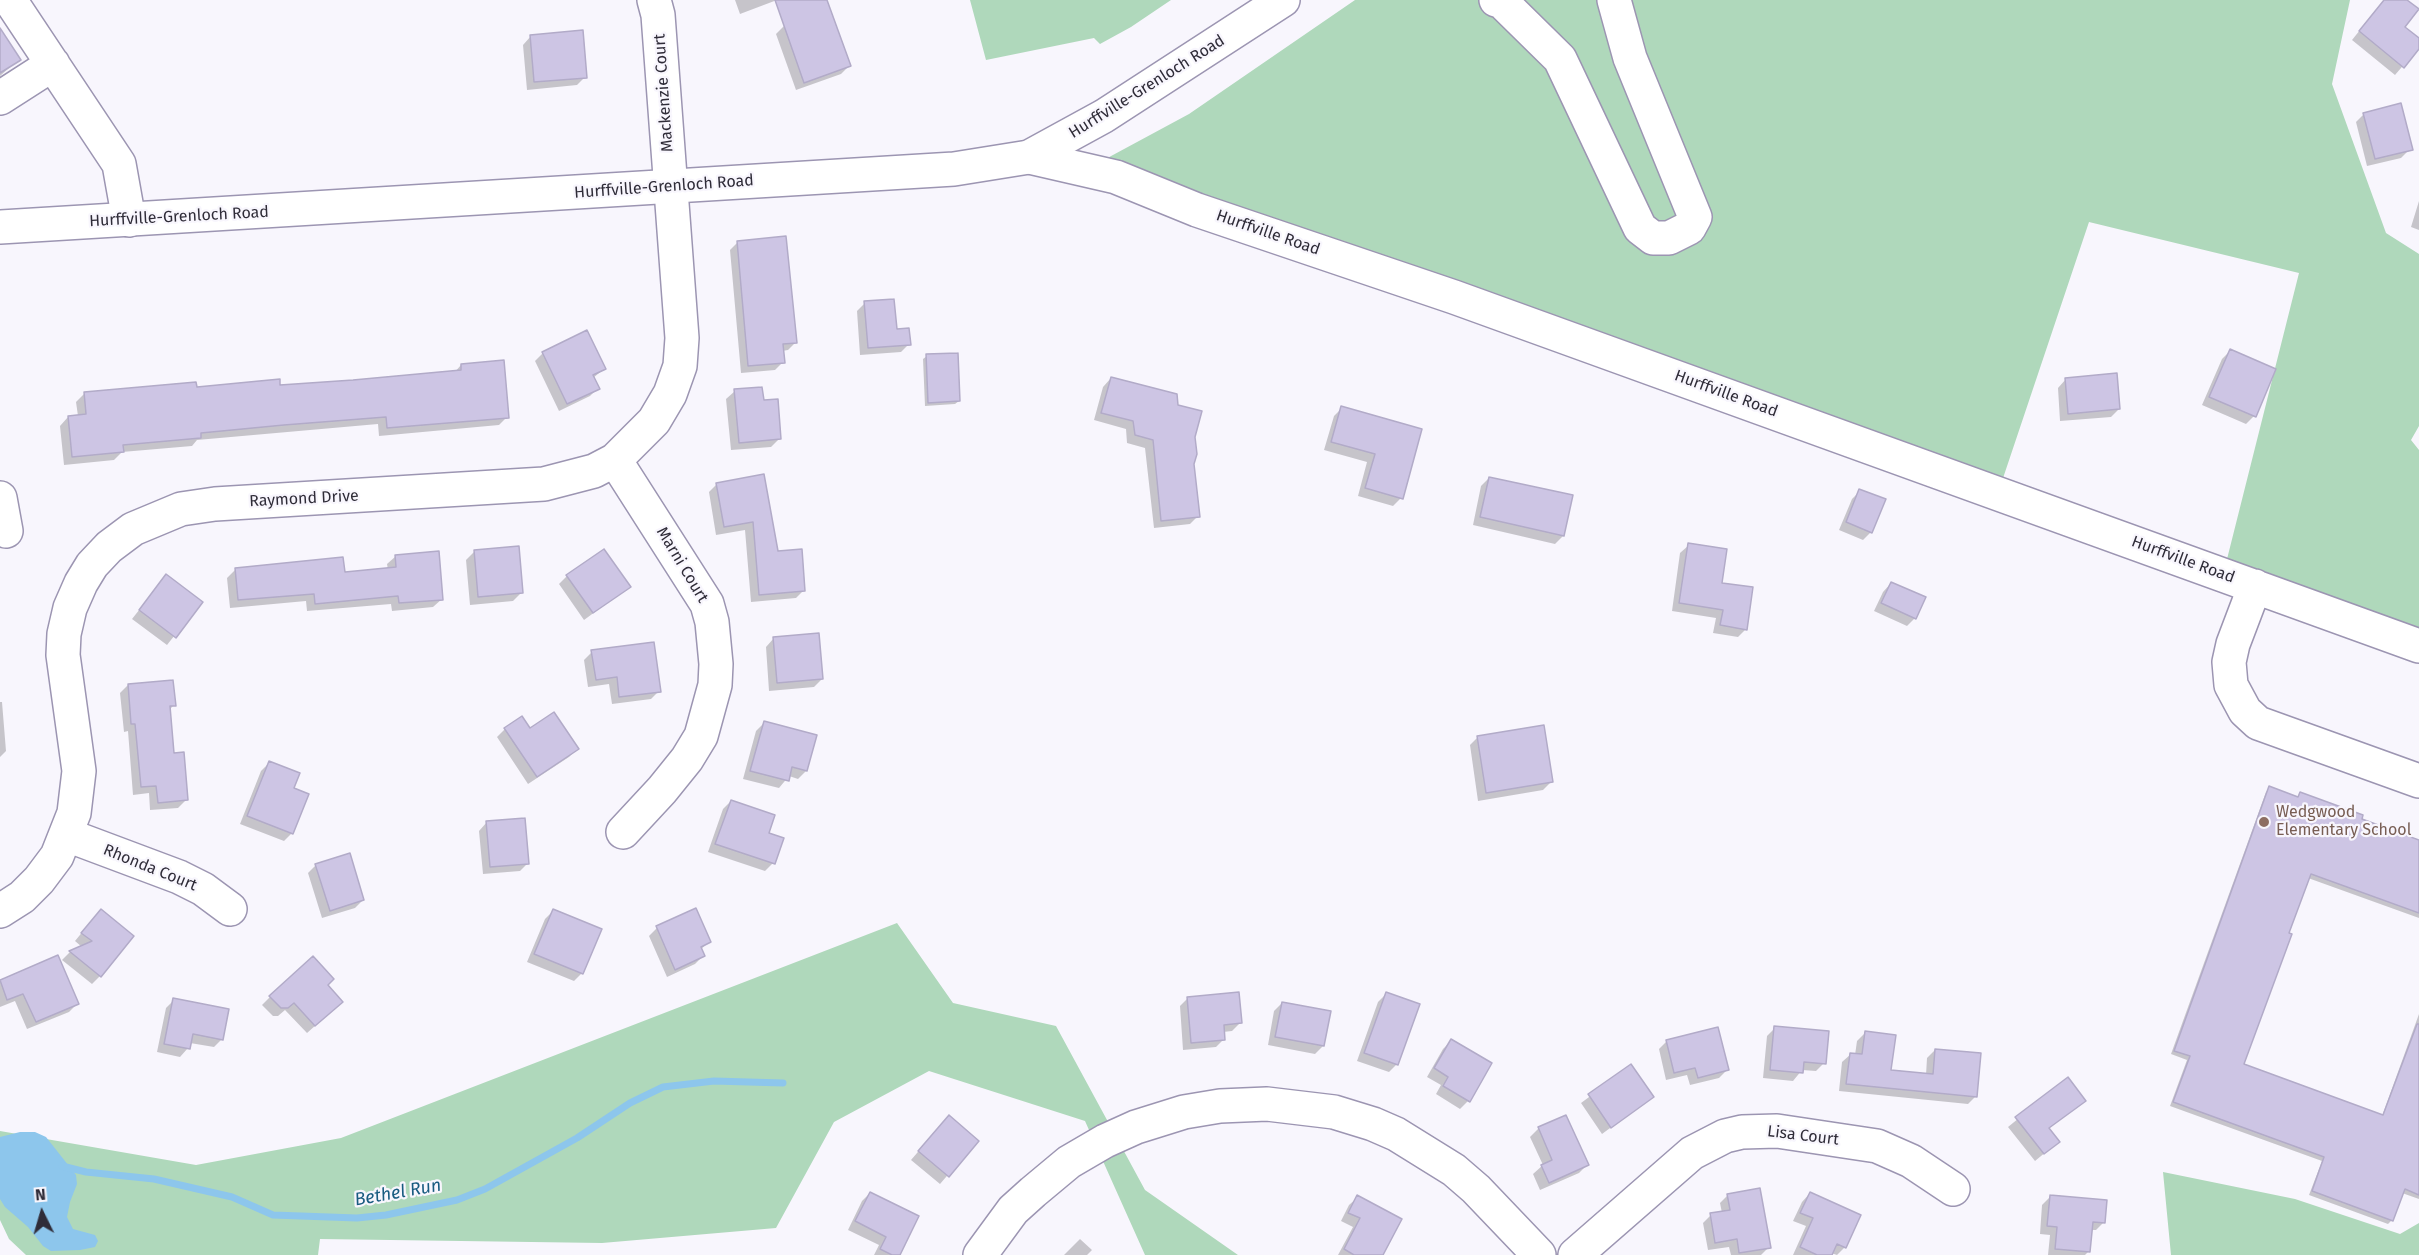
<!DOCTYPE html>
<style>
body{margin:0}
#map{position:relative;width:2419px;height:1255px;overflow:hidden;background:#f8f6fd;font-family:"Fira Sans",sans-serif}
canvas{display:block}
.north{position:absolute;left:12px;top:1183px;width:60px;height:60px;-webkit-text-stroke:4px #f8f6fd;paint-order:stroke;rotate:355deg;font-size:16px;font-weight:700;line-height:24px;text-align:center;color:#2f2c38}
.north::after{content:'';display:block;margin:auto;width:21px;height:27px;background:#2f2c38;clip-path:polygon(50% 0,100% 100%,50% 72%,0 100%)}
</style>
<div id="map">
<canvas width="2419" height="1255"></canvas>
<div class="north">N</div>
</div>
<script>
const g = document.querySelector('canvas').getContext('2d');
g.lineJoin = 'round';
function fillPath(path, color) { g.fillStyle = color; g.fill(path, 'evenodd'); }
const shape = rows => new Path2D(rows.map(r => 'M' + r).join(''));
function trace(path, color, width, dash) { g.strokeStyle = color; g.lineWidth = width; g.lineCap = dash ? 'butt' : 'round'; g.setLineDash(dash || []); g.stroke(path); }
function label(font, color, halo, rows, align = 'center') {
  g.font = font + ' "Fira Sans",sans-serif'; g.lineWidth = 4.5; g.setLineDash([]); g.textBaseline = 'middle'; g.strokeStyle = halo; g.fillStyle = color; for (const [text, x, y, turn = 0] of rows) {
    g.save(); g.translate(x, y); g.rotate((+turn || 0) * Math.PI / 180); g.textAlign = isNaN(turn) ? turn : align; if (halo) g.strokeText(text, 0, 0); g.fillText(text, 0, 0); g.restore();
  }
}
fillPath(shape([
 [970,0,1171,0,1131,27,1100,44,1094,38,986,60],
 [1355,0,2350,0,2332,84,2386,233,2419,254,2419,426,2411,440,2419,450,2419,649,2223,575,2299,273,2089,222,1997,496,1087,169,1189,114],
 [897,923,953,1003,1056,1026,1145,1190,1238,1255,1145,1255,1085,1121,929,1071,834,1122,776,1228,602,1243,320,1239,318,1255,26,1255,9,1239,0,1220,0,1131,196,1165,341,1138],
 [2163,1172,2295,1199,2400,1234,2419,1223,2419,1255,2171,1255]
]), '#afd8bb');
fillPath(shape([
 [20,1132,35,1132,46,1137,76,1175,77,1184,70,1202,67,1217,73,1229,95,1235,98,1241,95,1247,80,1250,51,1251,43,1246,28,1227,5,1207,0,1199,0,1137]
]), '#8dc6ec');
fillPath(shape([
 [735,0,777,0,740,14],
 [2384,0,2405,0,2403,27,2419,40,2419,47,2395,75,2352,40],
 [784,26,849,66,841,74,796,90,776,34],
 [0,31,19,59,0,76],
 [531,36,585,77,577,85,527,90,523,45],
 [2364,114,2409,150,2401,158,2367,166,2356,122],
 [2419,201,2419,230,2411,227],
 [738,242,796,342,788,350,782,351,783,362,775,370,741,373,730,250],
 [865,303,909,344,901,352,860,355,857,311],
 [2230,351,2254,416,2246,424,2202,405,2222,359],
 [543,353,604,369,593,378,598,388,590,396,559,411,535,361],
 [927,356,959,401,955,404,925,406,923,359],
 [461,365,507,417,499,425,379,436,378,424,197,440,192,446,122,452,114,460,64,465,60,426,68,417,78,416,76,402,84,394,279,386,454,373],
 [1111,378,1177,406,1194,437,1193,464,1198,516,1190,524,1154,528,1145,448,1127,443,1126,429,1094,420,1103,387],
 [2066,379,2119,409,2111,417,2060,421,2058,388],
 [735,391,762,402,780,438,771,447,731,450,726,399],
 [1342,408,1420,430,1401,498,1393,506,1358,496,1367,462,1324,450,1334,416],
 [763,476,776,553,804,590,796,598,751,602,745,530,716,535,709,492,717,484],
 [1489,478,1563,536,1555,544,1473,525,1481,486],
 [1860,491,1871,532,1863,540,1839,530,1852,499],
 [1689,545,1721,584,1746,629,1738,637,1713,633,1716,618,1672,611,1680,553],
 [474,552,521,593,513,601,470,605,466,560],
 [396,556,442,599,433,607,392,611,391,604,307,611,306,601,230,608,227,578,236,569,343,573,388,570,387,564],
 [166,576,201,602,167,645,132,619],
 [567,576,629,587,584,620,559,584],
 [1891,583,1915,618,1907,626,1874,611,1883,592],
 [774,638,822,679,814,687,769,691,766,647],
 [592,652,659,691,651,699,612,704,609,684,588,687,584,660],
 [128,685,174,705,169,710,173,754,186,800,178,808,150,810,149,793,133,795,128,731,124,732,120,693],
 [0,702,2,702,6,751,0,757],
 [764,723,815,736,806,771,798,779,789,776,779,788,743,779,756,731],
 [505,729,530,730,577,749,569,757,528,784,497,737],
 [1478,737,1551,782,1543,790,1478,801,1470,745],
 [269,763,292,789,292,833,284,841,240,824,261,771],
 [2270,788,2296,798,2300,794,2360,820,2419,842,2419,918,2308,878,2242,1065,2382,1116,2419,1014,2419,1199,2402,1193,2392,1220,2388,1224,2309,1195,2322,1161,2170,1106,2187,1060,2171,1054,2266,792],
 [731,801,767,834,773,863,765,871,708,852,723,809],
 [487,822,528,863,520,871,483,874,479,831],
 [316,865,363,900,355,908,322,918,308,873],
 [553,911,582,973,574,981,527,962,545,919],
 [93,919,100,976,92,984,62,960,70,952,82,947,75,941],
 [657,928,709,942,700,950,703,956,695,964,667,977,649,936],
 [58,957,77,1004,69,1012,27,1029,15,1001,0,1007,0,982],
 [326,986,333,1010,307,1033,285,1010,278,1016,273,1016,262,1005,270,997],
 [1386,994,1397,1064,1389,1072,1357,1061,1378,1002],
 [1188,998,1240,1023,1232,1031,1223,1032,1224,1039,1216,1047,1183,1050,1180,1006],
 [174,1000,222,1039,214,1047,190,1043,188,1048,180,1057,157,1052,166,1008],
 [1282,1003,1323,1046,1315,1054,1268,1045,1274,1011],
 [1775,1028,1824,1063,1816,1071,1802,1070,1793,1081,1763,1078,1767,1036],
 [1865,1033,1890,1071,1926,1075,1927,1058,1935,1050,1976,1096,1968,1104,1839,1091,1842,1062,1851,1054,1855,1055,1857,1041],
 [1451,1041,1468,1101,1460,1109,1436,1094,1441,1085,1427,1077,1443,1049],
 [1667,1041,1727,1070,1719,1078,1690,1085,1687,1075,1666,1080,1659,1049],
 [1631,1066,1652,1097,1602,1134,1581,1103],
 [2067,1079,2084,1100,2048,1129,2058,1142,2035,1161,2008,1127],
 [1566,1117,1587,1165,1579,1173,1540,1190,1533,1174,1543,1165,1530,1137,1538,1129],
 [941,1125,977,1141,940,1184,911,1160],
 [870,1193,898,1255,874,1255,879,1245,848,1230,862,1201],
 [1810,1193,1845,1247,1837,1255,1831,1253,1830,1255,1793,1255,1806,1226,1793,1221,1802,1202],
 [1728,1195,1769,1247,1761,1255,1731,1255,1729,1247,1708,1250,1703,1223,1711,1215,1722,1213,1720,1203],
 [1358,1197,1381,1255,1338,1255,1353,1227,1341,1221,1349,1205],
 [2050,1197,2104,1222,2096,1230,2090,1230,2089,1251,2085,1255,2048,1255,2050,1235,2040,1234,2042,1205],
 [1080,1239,1092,1250,1087,1255,1064,1255]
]), '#0003');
trace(shape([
 [62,1166,86,1172,154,1179,232,1197,273,1215,357,1218,386,1215,457,1200,485,1189,577,1138,630,1103,663,1087,714,1081,783,1083]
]), '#8dc6ec', 7);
const building = shape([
 [775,0,827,0,851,66,804,83,775,0],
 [2384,0,2407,0,2419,9,2405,27,2419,38,2419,49,2404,68,2359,31,2384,0],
 [0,28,21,60,0,73,0,28],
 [583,30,587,78,534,82,530,35,583,30],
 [2401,103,2413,150,2375,159,2363,113,2401,103],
 [786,236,797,343,783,344,785,363,748,366,737,241,786,236],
 [894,299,897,329,909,328,911,345,868,348,864,301,894,299],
 [587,330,606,369,593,375,600,389,567,404,542,352,587,330],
 [2230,349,2276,369,2256,417,2209,397,2230,349],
 [958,353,960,401,928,403,926,354,958,353],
 [504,360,509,418,387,428,386,417,284,425,201,433,201,438,123,445,124,452,72,457,68,416,86,414,84,392,196,382,197,387,280,379,280,385,353,380,461,370,461,364,504,360],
 [2117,373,2120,409,2068,414,2065,378,2117,373],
 [1111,377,1177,394,1178,405,1202,411,1195,437,1197,454,1194,464,1200,517,1161,521,1153,440,1135,435,1133,421,1101,413,1111,377],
 [762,387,764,400,778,399,781,439,739,443,734,389,762,387],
 [1341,406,1422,429,1403,499,1365,488,1375,454,1331,442,1341,406],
 [764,474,778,551,802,549,805,591,759,595,753,522,724,527,716,483,764,474],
 [1489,477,1573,495,1564,536,1480,517,1489,477],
 [1859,489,1886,499,1872,533,1846,522,1859,489],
 [1688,543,1727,549,1722,583,1753,587,1747,630,1720,625,1723,610,1679,603,1688,543],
 [519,546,523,593,478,597,474,550,519,546],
 [604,549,631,587,593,613,566,575,604,549],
 [439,551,443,600,399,603,398,596,315,604,314,594,238,600,235,568,343,557,345,572,396,567,395,555,439,551],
 [166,574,203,602,176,638,139,610,166,574],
 [1891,582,1926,597,1916,619,1881,603,1891,582],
 [819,633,823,679,777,683,773,637,819,633],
 [654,642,661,692,619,697,617,677,596,680,591,650,654,642],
 [173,680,176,706,170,706,174,753,184,752,188,800,158,803,156,786,141,787,135,724,131,724,128,684,173,680],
 [554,712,579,749,537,777,504,728,522,716,530,728,554,712],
 [764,721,817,735,807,771,792,767,789,781,750,771,764,721],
 [1544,725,1553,782,1486,793,1477,736,1544,725],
 [269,761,300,773,294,788,309,794,293,834,247,816,269,761],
 [2269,786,2298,797,2300,792,2363,815,2362,819,2419,840,2419,913,2311,874,2289,933,2292,934,2244,1064,2383,1115,2417,1024,2419,1024,2419,1195,2405,1189,2393,1221,2312,1191,2324,1157,2173,1102,2190,1056,2174,1051,2269,786],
 [731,800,775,815,769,833,784,838,775,864,715,844,731,800],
 [525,818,529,864,490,867,486,821,525,818],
 [350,853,364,900,330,911,315,864,350,853],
 [696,908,711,942,701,947,705,956,675,970,656,926,696,908],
 [101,909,134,936,101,977,69,951,92,941,81,933,101,909],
 [553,909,602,929,583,974,534,954,553,909],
 [58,955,79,1004,36,1022,23,994,7,1000,0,980,58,955],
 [313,956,334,979,328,985,343,1002,315,1026,294,1003,288,1008,281,1008,269,996,313,956],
 [1239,992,1242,1023,1224,1025,1225,1040,1191,1043,1187,997,1239,992],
 [1386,992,1420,1004,1398,1065,1364,1053,1386,992],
 [173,998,229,1009,223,1040,193,1034,190,1049,164,1044,173,998],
 [1282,1002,1331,1011,1324,1046,1275,1037,1282,1002],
 [1774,1026,1829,1031,1826,1064,1804,1062,1803,1073,1770,1070,1774,1026],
 [1718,1027,1729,1070,1698,1078,1695,1068,1674,1073,1666,1040,1718,1027],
 [1865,1031,1896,1035,1891,1070,1933,1074,1935,1049,1981,1053,1977,1097,1846,1084,1850,1053,1862,1054,1865,1031],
 [1451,1039,1492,1063,1470,1102,1443,1086,1448,1077,1434,1068,1451,1039],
 [1631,1064,1654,1097,1611,1128,1588,1094,1631,1064],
 [2068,1077,2086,1101,2049,1128,2060,1142,2044,1154,2015,1117,2068,1077],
 [949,1115,979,1141,949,1177,918,1151,949,1115],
 [1566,1115,1589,1165,1549,1183,1541,1165,1552,1160,1538,1127,1566,1115],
 [1760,1188,1771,1248,1739,1253,1737,1239,1715,1243,1710,1213,1730,1210,1727,1194,1760,1188],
 [870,1192,919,1216,900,1255,892,1255,880,1249,886,1237,855,1221,870,1192],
 [1810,1192,1861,1215,1846,1248,1837,1244,1832,1255,1817,1255,1800,1247,1813,1218,1800,1213,1810,1192],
 [1357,1195,1402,1219,1383,1255,1354,1255,1344,1249,1360,1218,1348,1213,1357,1195],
 [2050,1195,2107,1200,2105,1223,2093,1222,2090,1252,2055,1249,2057,1227,2047,1226,2050,1195]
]);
fillPath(building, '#cdc5e4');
trace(building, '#b2abc8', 1.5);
const minor = shape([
 [10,0,119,164,129,220],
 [1496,0,1501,1,1560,59,1640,228,1653,238,1669,238,1689,228,1695,217,1630,58,1614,0],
 [0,98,53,64],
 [1029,157,1116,177,1197,210,1454,297,2419,646],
 [615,460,707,604,712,622,716,664,715,685,701,736,687,759,662,790,623,832],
 [0,498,6,531],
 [2255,586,2233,644,2229,662,2231,685,2245,711,2258,723,2419,781],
 [67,835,179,877,203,889,230,909],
 [0,911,22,897,39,880,57,856,74,813,79,771,63,655,64,634,70,608,81,583,92,565,109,547,133,529,181,509,215,504,544,484,594,471,615,460,654,421,670,394,680,366,682,338,658,15,654,0],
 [980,1255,1013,1210,1033,1192,1069,1162,1105,1141,1136,1127,1184,1112,1220,1106,1267,1104,1334,1112,1373,1124,1396,1134,1454,1170,1476,1189,1539,1255],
 [1575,1255,1692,1153,1725,1136,1742,1132,1777,1131,1877,1146,1911,1161,1953,1189]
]);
const major = shape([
 [0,227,954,169,1029,157,1104,116,1283,0]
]);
trace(minor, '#9c95b2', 36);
trace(major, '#9c95b2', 36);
trace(minor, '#fff', 33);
trace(major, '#fff', 33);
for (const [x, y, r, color] of [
 [2264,822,6,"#8d6e63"]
]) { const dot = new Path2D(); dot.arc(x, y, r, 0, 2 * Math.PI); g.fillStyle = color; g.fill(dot); trace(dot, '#f8f6fd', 2); }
label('16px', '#2f2c38', '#f8f6fd', [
 ["Hurffville-Grenloch Road",1147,87,-32],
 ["Mackenzie Court",664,93,-94],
 ["Hurffville-Grenloch Road",664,187,-4],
 ["Hurffville-Grenloch Road",179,217,-3],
 ["Hurffville Road",1268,233,19],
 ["Hurffville Road",1726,394,20],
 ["Raymond Drive",304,499,-3],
 ["Hurffville Road",2183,560,20],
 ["Marni Court",682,565,59],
 ["Rhonda Court",150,868,22],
 ["Lisa Court",1803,1136,7]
]);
label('16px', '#785e54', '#f8f6fd', [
 ["Wedgwood",2276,813],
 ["Elementary School",2276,831]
], 'left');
label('italic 18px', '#185b80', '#f8f6fd', [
 ["Bethel Run",398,1193,-10]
]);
</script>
